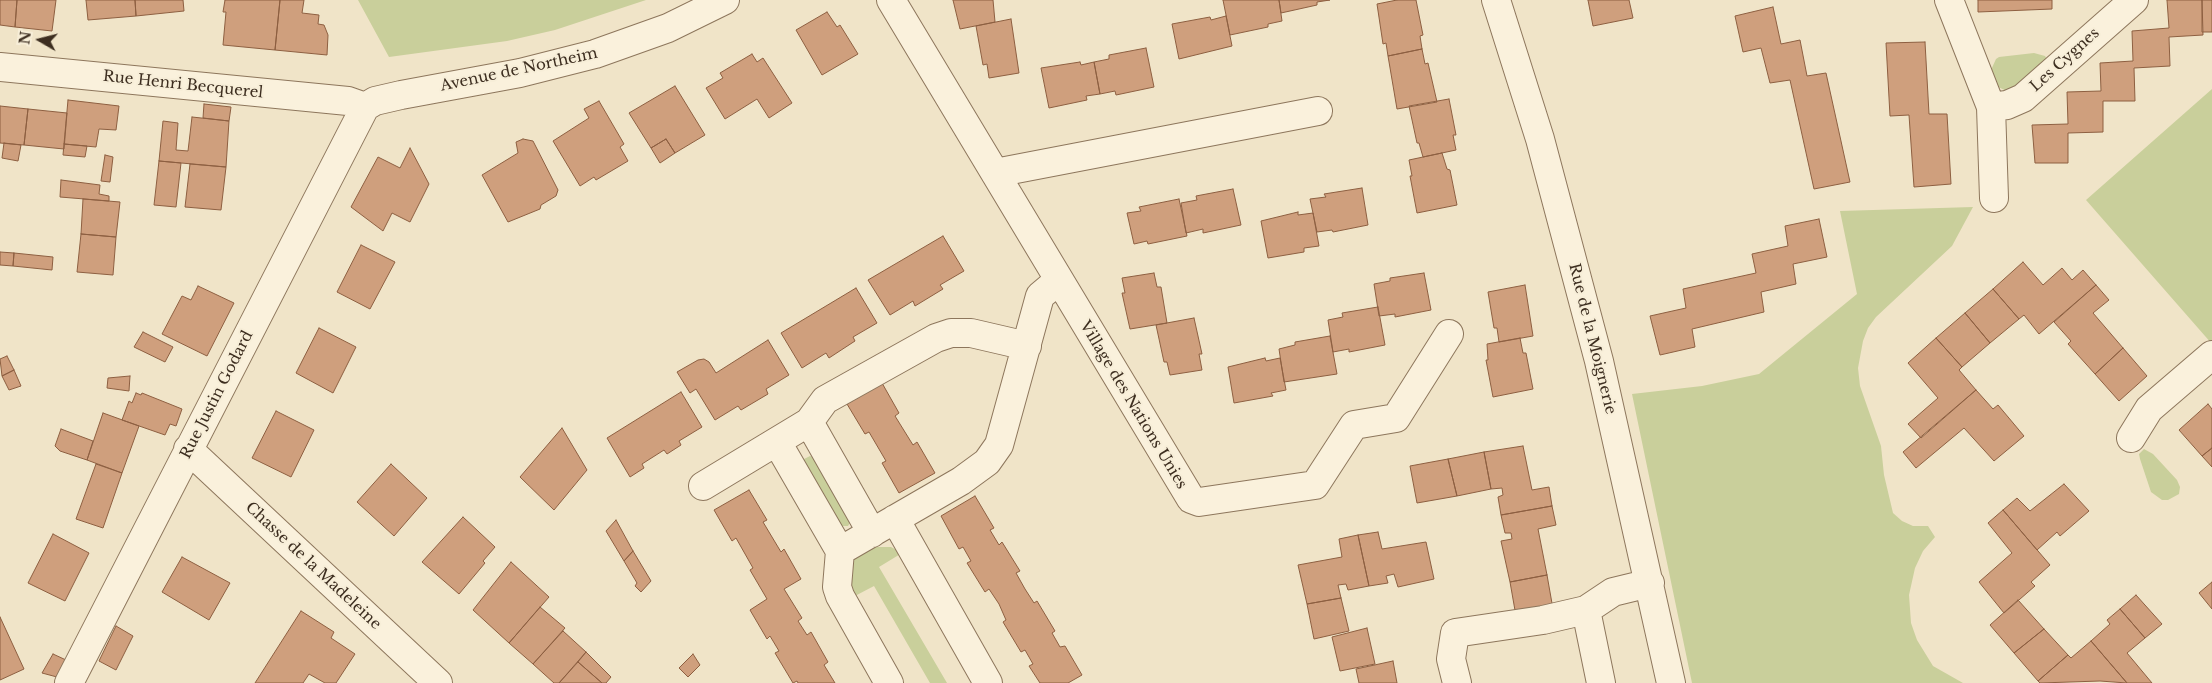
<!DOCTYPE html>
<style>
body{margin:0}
#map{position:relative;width:2212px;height:683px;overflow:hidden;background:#f0e4c8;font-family:"Libre Baskerville",serif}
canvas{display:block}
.north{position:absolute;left:15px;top:15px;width:50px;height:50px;-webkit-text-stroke:4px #f7eed8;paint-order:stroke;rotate:278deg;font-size:14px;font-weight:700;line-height:20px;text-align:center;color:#3d2e20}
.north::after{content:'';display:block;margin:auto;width:18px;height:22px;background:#3d2e20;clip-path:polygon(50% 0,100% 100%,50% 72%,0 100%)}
</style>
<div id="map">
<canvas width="2212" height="683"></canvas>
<div class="north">N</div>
</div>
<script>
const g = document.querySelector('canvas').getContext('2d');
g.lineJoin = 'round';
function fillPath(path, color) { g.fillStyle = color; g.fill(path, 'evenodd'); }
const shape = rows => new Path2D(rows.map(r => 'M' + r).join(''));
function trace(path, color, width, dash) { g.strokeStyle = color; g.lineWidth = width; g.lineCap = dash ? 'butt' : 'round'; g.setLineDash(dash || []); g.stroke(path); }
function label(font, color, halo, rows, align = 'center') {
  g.font = font + ' "Libre Baskerville",serif'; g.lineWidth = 4; g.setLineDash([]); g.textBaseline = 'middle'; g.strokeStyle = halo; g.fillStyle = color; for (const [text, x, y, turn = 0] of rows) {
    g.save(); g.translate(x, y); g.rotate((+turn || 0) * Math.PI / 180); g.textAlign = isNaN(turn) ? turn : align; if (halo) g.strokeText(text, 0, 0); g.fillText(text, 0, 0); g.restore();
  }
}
fillPath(shape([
 [358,0,646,0,555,30,507,41,389,57],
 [2034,53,2045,56,2048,61,2009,92,1996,86,1991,70,1996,59,1999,57],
 [2212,89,2212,344,2086,200],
 [1973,207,1952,246,1876,317,1868,328,1863,341,1858,368,1860,386,1881,446,1884,475,1893,513,1902,521,1913,526,1928,526,1935,537,1923,551,1915,568,1909,595,1911,623,1917,640,1933,666,1963,683,1692,683,1632,394,1702,386,1759,374,1857,294,1840,211],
 [2144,449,2153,454,2177,480,2180,487,2179,494,2168,500,2162,500,2151,492,2140,459,2139,454],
 [810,456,815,458,851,521,848,526,842,526,803,463,804,459],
 [876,547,891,547,902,553,879,567,947,683,930,683,874,586,853,597,848,577,853,560,863,552]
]), '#c9cf9b');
const building = shape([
 [0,0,17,0,15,27,0,25,0,0],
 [17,0,56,0,52,31,15,27,17,0],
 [86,0,135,0,136,16,88,20,86,0],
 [135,0,183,0,184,11,136,16,135,0],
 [225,0,280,0,275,50,223,45,226,12,223,12,225,0],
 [280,0,304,0,302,13,319,15,318,24,324,25,328,35,327,55,275,50,280,0],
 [953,0,993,0,995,22,960,29,953,0],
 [1223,0,1279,0,1282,21,1268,24,1268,27,1230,35,1223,0],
 [1279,0,1330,0,1317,2,1317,5,1281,13,1279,0],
 [1397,0,1416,0,1423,35,1420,36,1422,49,1388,56,1386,43,1383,44,1377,4,1397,0],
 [1588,0,1629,0,1633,18,1593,26,1588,0],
 [1978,0,2052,0,2052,9,1978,12,1978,0],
 [2167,0,2202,0,2203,35,2169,37,2170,66,2134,68,2135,101,2103,101,2103,132,2068,133,2068,163,2035,163,2032,125,2068,124,2067,92,2101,91,2100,63,2133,61,2132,31,2169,28,2167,0],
 [2202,0,2212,0,2212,32,2202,32,2202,0],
 [1773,7,1781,44,1800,40,1807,76,1826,73,1850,182,1814,189,1790,80,1770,83,1761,48,1743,52,1735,16,1773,7],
 [827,12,837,27,840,25,858,54,822,75,796,30,827,12],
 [1226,16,1232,46,1179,59,1172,24,1210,17,1211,20,1226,16],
 [1011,19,1019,73,989,78,987,64,983,65,976,26,1011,19],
 [1925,42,1929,114,1947,114,1951,184,1914,187,1909,115,1890,116,1886,43,1925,42],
 [1146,48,1154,87,1116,95,1115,91,1100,94,1094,62,1109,59,1109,55,1146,48],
 [1422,49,1425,64,1428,63,1437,102,1397,109,1388,56,1422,49],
 [752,54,757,62,763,58,792,103,769,118,757,99,725,119,706,88,723,78,720,73,752,54],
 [1080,62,1081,65,1094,62,1100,94,1086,96,1087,100,1049,108,1041,68,1080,62],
 [675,86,705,135,675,153,666,139,651,148,629,113,675,86],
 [1449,99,1456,135,1453,135,1456,150,1423,157,1419,143,1417,143,1409,106,1449,99],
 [68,100,119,106,116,130,99,129,96,147,64,144,68,100],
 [599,101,624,144,620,147,628,161,596,180,594,177,580,186,553,141,589,118,584,109,599,101],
 [204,104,231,107,229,121,203,118,204,104],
 [0,106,28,109,24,145,0,143,0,106],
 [28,109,67,113,64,149,24,145,28,109],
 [192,117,229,121,226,167,159,161,163,121,178,123,176,150,188,151,192,117],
 [523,139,533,141,558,190,556,196,541,205,540,209,508,222,482,175,518,153,516,142,523,139],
 [666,139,675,153,660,163,651,148,666,139],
 [4,143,21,145,18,161,2,158,4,143],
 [64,144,87,146,85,157,63,155,64,144],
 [410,148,429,184,410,222,392,213,383,231,351,207,378,157,400,168,410,148],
 [1442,153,1447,169,1450,170,1457,205,1417,213,1410,176,1412,176,1409,160,1442,153],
 [105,155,113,157,110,182,101,181,105,155],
 [159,161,181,163,176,207,154,205,159,161],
 [190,164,226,167,221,210,185,207,190,164],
 [61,180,100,185,99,194,109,196,109,201,60,197,61,180],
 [1362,188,1368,225,1333,232,1332,230,1317,232,1310,199,1326,197,1324,194,1362,188],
 [1233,189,1241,225,1203,233,1203,229,1186,233,1181,203,1197,200,1196,196,1233,189],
 [83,199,120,202,116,237,81,234,83,199],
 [1179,199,1187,236,1148,244,1147,241,1134,244,1127,213,1141,211,1139,207,1179,199],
 [1298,212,1298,215,1313,213,1319,246,1304,248,1304,252,1268,258,1261,221,1298,212],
 [1819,219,1827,257,1793,264,1796,284,1761,292,1764,312,1692,329,1695,347,1660,355,1650,316,1686,308,1683,289,1756,273,1752,254,1788,246,1785,226,1819,219],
 [81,234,116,237,113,275,77,272,81,234],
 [943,236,964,271,940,285,943,289,915,306,913,301,890,315,868,280,943,236],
 [361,245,395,262,370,309,337,292,361,245],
 [0,252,14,253,13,266,0,265,0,252],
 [14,253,53,257,52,270,13,266,14,253],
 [2023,262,2043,285,2062,268,2072,280,2083,270,2096,285,2039,334,2024,315,2019,319,1993,289,2023,262],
 [1154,273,1157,287,1161,287,1167,323,1130,329,1122,293,1125,293,1122,278,1154,273],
 [1424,273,1431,310,1395,317,1395,314,1379,316,1374,284,1390,281,1390,278,1424,273],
 [1525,285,1533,336,1499,342,1497,328,1494,328,1488,292,1525,285],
 [2096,285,2109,300,2093,313,2123,348,2095,374,2068,344,2071,341,2054,322,2096,285],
 [198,286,234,303,207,356,162,334,182,296,191,300,198,286],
 [856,288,877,323,853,337,855,341,829,358,826,353,802,368,781,333,856,288],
 [1993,289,2019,319,1990,343,1965,313,1993,289],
 [1378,307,1385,345,1349,352,1349,349,1333,352,1328,320,1343,317,1342,313,1378,307],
 [1965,313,1990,343,1962,367,1936,338,1965,313],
 [1194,318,1202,354,1199,354,1202,370,1170,375,1167,362,1164,362,1156,325,1194,318],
 [319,328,356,347,333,393,296,373,319,328],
 [143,332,173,347,165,362,134,347,143,332],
 [1330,336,1337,374,1284,382,1279,349,1295,345,1295,342,1330,336],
 [1520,338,1523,353,1526,353,1533,389,1493,397,1486,360,1488,360,1487,344,1520,338],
 [1936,338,1962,367,1959,370,1976,390,1921,438,1908,424,1938,398,1908,363,1936,338],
 [768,340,789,375,766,389,768,394,741,410,738,406,715,420,696,389,690,393,677,372,698,360,704,359,709,362,716,373,768,340],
 [2123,348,2147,376,2119,401,2095,374,2123,348],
 [7,356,14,370,2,376,0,359,7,356],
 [1265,358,1266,361,1280,358,1286,390,1271,393,1273,396,1234,403,1228,367,1265,358],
 [14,370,21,386,9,390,2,376,14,370],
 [130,376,129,391,107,388,108,378,130,376],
 [882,383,899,413,895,416,913,445,917,442,935,473,899,493,882,463,886,461,869,432,865,434,847,404,882,383],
 [1976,390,1993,409,1998,405,2024,436,1994,461,1964,428,1916,468,1903,452,1976,390],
 [681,392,702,427,679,441,681,445,667,454,664,450,642,464,644,468,630,477,607,438,681,392],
 [136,393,141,395,142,393,182,409,176,426,170,424,165,435,122,420,129,401,132,403,136,393],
 [2208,404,2212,409,2212,448,2202,456,2179,430,2208,404],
 [276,411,314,430,291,477,252,458,276,411],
 [103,413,139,426,122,473,87,460,103,413],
 [562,428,587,470,554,510,520,477,562,428],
 [61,429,93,441,87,460,60,451,55,446,61,429],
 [1523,446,1532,490,1549,487,1552,506,1501,515,1498,497,1503,495,1502,488,1491,489,1484,452,1523,446],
 [2212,448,2212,467,2202,456,2212,448],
 [1484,452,1491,489,1457,496,1448,459,1484,452],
 [1448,459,1457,496,1417,503,1410,466,1448,459],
 [96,464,122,473,103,528,76,519,96,464],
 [391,464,427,498,394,536,357,502,391,464],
 [2064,484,2089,511,2060,536,2057,532,2037,550,2003,510,2017,498,2030,511,2064,484],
 [749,490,767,520,763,522,781,552,784,549,801,579,784,589,802,618,798,621,807,635,811,632,828,662,824,665,835,683,798,683,797,681,793,683,775,653,779,651,770,636,767,639,750,610,767,599,750,570,753,568,736,538,732,541,714,510,749,490],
 [975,496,994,528,990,530,999,545,1002,542,1020,571,1016,573,1025,589,1034,603,1037,601,1055,631,1052,633,1060,647,1065,646,1082,675,1068,683,1040,683,1029,666,1033,664,1025,650,1021,652,1003,622,1006,620,999,604,989,589,985,592,967,563,971,561,963,547,959,549,941,516,975,496],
 [1552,506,1556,525,1538,529,1547,575,1510,582,1501,541,1512,539,1511,533,1505,533,1501,515,1552,506],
 [2003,510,2050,565,2031,582,2035,586,2004,613,1979,582,2012,553,1988,523,2003,510],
 [463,517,495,547,483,561,485,563,459,594,422,562,463,517],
 [616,520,633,551,624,561,606,531,616,520],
 [1378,532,1382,549,1426,542,1434,579,1398,587,1394,574,1386,576,1388,583,1369,586,1358,535,1378,532],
 [53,534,89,553,65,601,28,583,53,534],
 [1358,535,1369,586,1348,590,1346,584,1338,585,1341,598,1307,604,1298,565,1342,557,1339,539,1358,535],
 [633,551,651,581,641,592,635,586,637,583,624,561,633,551],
 [182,557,230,583,209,620,162,592,182,557],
 [511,562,549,597,509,643,473,610,511,562],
 [1547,575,1553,609,1516,616,1510,582,1547,575],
 [2212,582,2212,609,2199,593,2212,582],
 [2136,595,2162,624,2145,638,2120,609,2136,595],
 [1341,598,1349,631,1314,639,1307,604,1341,598],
 [2018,600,2044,629,2014,653,1990,625,2018,600],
 [540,607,565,628,533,664,509,643,540,607],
 [2120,609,2145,638,2127,653,2152,683,2127,683,2091,641,2110,624,2107,620,2120,609],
 [301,611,334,632,331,638,355,654,336,683,325,683,309,674,303,683,255,683,301,611],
 [0,617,24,669,0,680,0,617],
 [116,626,133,636,116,670,99,661,116,626],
 [1367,628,1375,664,1340,671,1332,637,1367,628],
 [2044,629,2068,655,2038,681,2014,653,2044,629],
 [563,631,586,652,559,683,554,683,533,664,563,631],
 [2091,641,2127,683,2100,681,2040,683,2038,681,2068,655,2071,658,2091,641],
 [586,652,611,677,606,683,602,683,578,662,586,652],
 [53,654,66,660,57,677,42,673,53,654],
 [693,654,700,665,688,677,679,668,693,654],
 [1393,661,1397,683,1359,683,1356,669,1393,661],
 [578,662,602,683,559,683,578,662]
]);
fillPath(building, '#cf9f7d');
trace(building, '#8d5f41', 1);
const minor = shape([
 [891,0,1191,499,1199,502,1315,485,1354,425,1396,418,1449,334],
 [1496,0,1540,139,1599,361,1671,683],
 [1949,0,1991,107,1994,198],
 [0,67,348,101,365,107],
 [365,107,375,101,401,95,520,73,595,54,668,28,725,0],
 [1991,107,2007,105,2023,98,2134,0],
 [995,173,1318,111],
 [809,422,872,533],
 [2131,438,2149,409,2212,355],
 [777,442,840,551,837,587,840,596,889,683],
 [188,449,438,683],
 [703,486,809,422,825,400,936,338,951,333,971,333,1027,346],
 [895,519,988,683],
 [840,551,961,481,987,462,999,445,1040,296,1059,280],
 [1586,610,1601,683],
 [69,683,365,107],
 [1457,683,1451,659,1455,633,1543,620,1586,610,1613,592,1650,583]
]);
trace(minor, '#8d765c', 30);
trace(minor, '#faf1dc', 28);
label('15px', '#3d2e20', '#f7eed8', [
 ["Les Cygnes",2065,60,-42],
 ["Avenue de Northeim",519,70,-12],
 ["Rue Henri Becquerel",183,85,6],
 ["Rue de la Moignerie",1592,339,76],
 ["Rue Justin Godard",217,395,-63],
 ["Village des Nations Unies",1133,405,59],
 ["Chasse de la Madeleine",313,566,43]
]);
</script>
